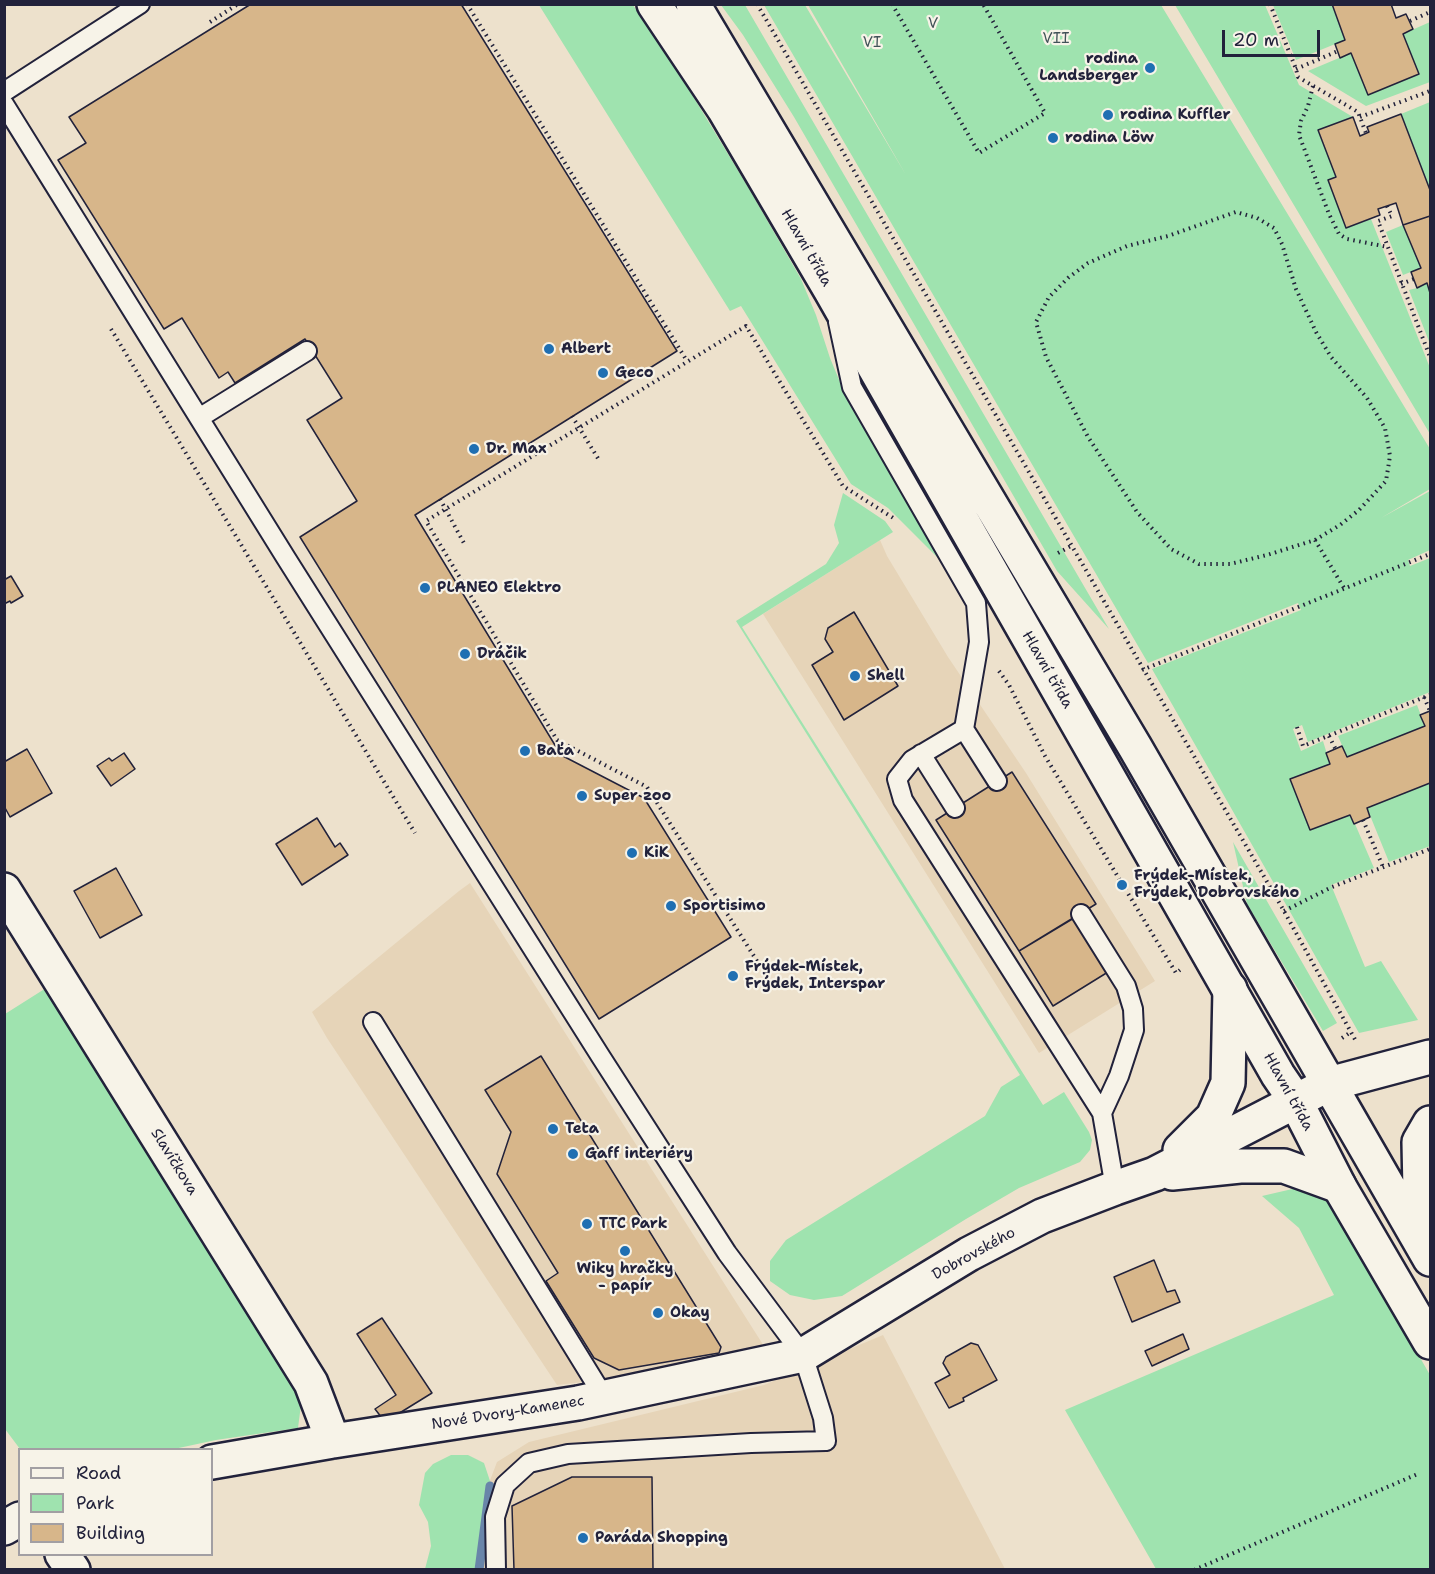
<!DOCTYPE html>
<meta charset="utf-8">
<style>
body{margin:0}
#map{position:relative;width:1435px;height:1574px;overflow:hidden;background:#ede1cc;font-family:"Shantell Sans",sans-serif}
canvas{display:block}
.frame{position:absolute;inset:0;border:6px solid #22223b;pointer-events:none}
.legend{position:absolute;left:18px;top:1448px;width:195px;height:108px;box-sizing:border-box;background:#f7f3e8;border:2px solid #a29fa3;margin:0;padding:8px 10px;list-style:none;font-size:18px;color:#22223b}
.legend li{display:flex;align-items:center;gap:12px;height:30px}
.legend b{width:30px;border:2px solid #a29fa3}
.scale{position:absolute;left:1222px;top:30px;width:98px;height:27px;box-sizing:border-box;border:3px solid #22223b;border-top:0;padding-left:8px;font-size:18px;line-height:21px;white-space:nowrap;color:#22223b;-webkit-text-stroke:4px #f7f3e8;paint-order:stroke}
</style>
<div id="map">
<canvas width="1435" height="1574"></canvas>
<div class="frame"></div>
<ul class="legend">
<li><b style="height:8px;background:#f7f3e8"></b>Road</li>
<li><b style="height:16px;background:#9fe3af"></b>Park</li>
<li><b style="height:16px;background:#d7b68a"></b>Building</li>
</ul>
<div class="scale">20 m</div>
</div>
<script>
const g = document.querySelector('canvas').getContext('2d');
g.lineJoin = 'round';
function fillPath(path, color) { g.fillStyle = color; g.fill(path, 'evenodd'); }
const shape = rows => new Path2D(rows.map(r => 'M' + r).join(''));
function trace(path, color, width, dash) { g.strokeStyle = color; g.lineWidth = width; g.lineCap = dash ? 'butt' : 'round'; g.setLineDash(dash || []); g.stroke(path); }
function label(font, color, halo, rows, align = 'center') {
  g.font = font + ' "Shantell Sans",sans-serif'; g.lineWidth = 4.5; g.setLineDash([]); g.textBaseline = 'middle'; g.strokeStyle = halo; g.fillStyle = color; for (const [text, x, y, turn = 0] of rows) {
    g.save(); g.translate(x, y); g.rotate((+turn || 0) * Math.PI / 180); g.textAlign = isNaN(turn) ? turn : align; if (halo) g.strokeText(text, 0, 0); g.fillText(text, 0, 0); g.restore();
  }
}
fillPath(shape([
 [880,540,887,556,948,657,1026,773,1155,981,1039,1053,763,614],
 [470,883,762,1343,763,1351,682,1371,557,1385,327,1038,312,1012,459,891],
 [883,1335,1005,1569,476,1569,475,1520,497,1462,529,1442,764,1385]
]), '#e6d4b8');
fillPath(shape([
 [539,5,633,5,682,78,748,187,801,279,816,315,830,358,845,394,941,561,888,508,851,484,741,306,730,311],
 [721,5,745,5,1109,629,1057,571,794,117,743,35],
 [764,5,805,5,906,175,808,5,1161,5,1430,449,1430,489,1381,518,1430,491,1430,550,1408,560,1410,566,1430,558,1430,692,1308,742,1302,725,1293,729,1301,751,1323,741,1330,764,1290,780,1350,815,1354,824,1355,824,1374,868,1331,885,1365,967,1381,961,1418,1020,1359,1033,1152,669,1301,610,1298,603,1148,663],
 [1175,5,1265,5,1299,85,1353,117,1318,130,1336,177,1328,180,1346,228,1371,219,1430,368,1430,434],
 [1273,5,1332,5,1345,40,1296,60],
 [1430,22,1430,82,1366,106,1308,71,1351,53,1368,94,1403,34],
 [1430,102,1430,190,1401,114],
 [1403,225,1421,268,1403,275,1386,232],
 [1427,283,1430,293,1430,344,1409,290,1417,288],
 [843,493,885,521,893,532,742,627,1043,1105,1064,1092,1089,1132,1092,1140,1090,1150,1080,1162,1019,1188,966,1219,842,1296,814,1300,790,1295,770,1281,770,1261,786,1240,985,1116,1001,1087,1020,1075,736,621,826,564,839,543,834,525],
 [1417,705,1425,726,1347,757,1338,736],
 [1430,783,1430,846,1389,862,1367,808],
 [1233,842,1337,1023,1323,1031,1247,904],
 [54,983,302,1397,298,1428,216,1440,174,1449,20,1449,5,1429,5,1014],
 [1301,1187,1330,1201,1430,1375,1430,1569,1156,1569,1065,1410,1334,1295,1299,1228,1262,1196],
 [451,1455,468,1455,484,1463,490,1481,481,1569,425,1569,431,1546,428,1522,419,1505,425,1473,433,1464]
]), '#9fe3af');
trace(shape([
 [479,1570,490,1486]
]), '#6985a9', 9);
const building = shape([
 [251,4,461,4,677,351,415,515,561,755,644,798,731,937,599,1019,300,537,357,501,307,420,342,398,305,339,235,383,228,372,219,378,182,318,164,329,58,160,86,143,69,117,251,4],
 [1332,4,1391,4,1396,18,1406,14,1413,29,1403,34,1419,74,1368,95,1351,53,1340,58,1335,44,1345,40,1332,4],
 [1401,114,1430,190,1430,216,1403,225,1396,203,1378,209,1380,215,1346,228,1328,180,1336,177,1318,130,1353,117,1360,136,1369,132,1367,127,1401,114],
 [1430,216,1430,293,1427,283,1417,288,1411,272,1421,268,1403,225,1430,216],
 [11,576,23,596,11,603,10,601,4,604,4,580,11,576],
 [854,612,898,686,844,720,812,665,833,652,825,639,828,628,854,612],
 [1430,711,1430,783,1367,808,1370,817,1354,824,1350,815,1310,830,1290,779,1330,764,1326,753,1342,746,1347,757,1425,726,1420,715,1430,711],
 [27,749,52,793,10,817,4,806,4,762,27,749],
 [124,753,135,769,111,786,97,766,109,758,112,761,124,753],
 [1012,772,1096,904,1019,951,936,820,1012,772],
 [317,818,335,847,340,843,348,855,302,885,276,844,317,818],
 [116,868,142,915,100,938,74,891,116,868],
 [1074,918,1108,972,1053,1006,1019,951,1074,918],
 [541,1056,721,1347,719,1353,619,1370,594,1358,546,1281,558,1273,497,1174,511,1132,485,1090,541,1056],
 [1154,1260,1167,1292,1175,1290,1180,1302,1132,1322,1114,1277,1154,1260],
 [382,1318,432,1393,385,1422,375,1409,396,1395,357,1334,382,1318],
 [1183,1334,1189,1349,1152,1366,1145,1351,1183,1334],
 [971,1343,978,1345,997,1380,963,1398,964,1401,949,1408,935,1383,950,1375,943,1363,946,1357,971,1343],
 [572,1477,652,1477,653,1570,514,1570,512,1506,572,1477]
]);
fillPath(building, '#d7b68a');
trace(building, '#22223b', 1.5);
const lane = shape([
 [4,92,140,4],
 [4,104,286,558,601,1057,727,1253,803,1355,823,1418,826,1441,751,1443,568,1454,529,1463,505,1485,495,1517,496,1570],
 [838,322,852,387,976,603,979,642,964,729,997,781],
 [199,418,307,351],
 [964,729,912,760,897,779,903,800,1102,1113,1115,1188],
 [921,754,955,808],
 [1081,914,1126,986,1133,1009,1134,1030,1119,1076,1102,1113],
 [373,1022,604,1397]
]);
const street = shape([
 [4,890,311,1383,333,1441],
 [1180,1150,1213,1117,1228,1083,1230,989],
 [1172,1173,1240,1166,1284,1166,1339,1186],
 [212,1462,333,1441,578,1403,803,1355,969,1254,1042,1216,1115,1188,1155,1174,1329,1084,1430,1057],
 [4,1528,20,1519],
 [62,1554,73,1570]
]);
const secondary = shape([
 [654,4,724,109,831,291,1278,1075,1295,1100,1339,1186,1430,1342],
 [693,4,1135,747,1430,1259],
 [1421,1239,1419,1142,1430,1123]
]);
trace(lane, '#22223b', 22);
trace(street, '#22223b', 38);
trace(secondary, '#22223b', 38);
trace(shape([
 [467,4,687,361],
 [757,4,1284,911,1357,1043],
 [892,4,979,153,1045,113,983,4],
 [1270,4,1296,69,1298,77,1358,112,1366,133],
 [1410,21,1430,12],
 [210,22,238,4],
 [1296,69,1338,51],
 [1313,86,1308,106,1301,121,1299,135,1329,214,1339,234,1347,239,1388,247],
 [1360,117,1430,91],
 [1387,206,1392,216,1378,221,1430,357],
 [1401,284,1414,279],
 [111,329,415,833],
 [572,416,599,460],
 [440,499,465,545],
 [1315,540,1340,525,1359,510,1386,481,1390,456,1385,428,1367,398,1331,357,1316,332,1296,289,1282,244,1274,228,1257,218,1236,212,1168,236,1127,246,1088,263,1068,278,1049,297,1036,322,1046,357,1088,437,1137,512,1171,549,1199,564,1230,564,1267,555,1315,540,1344,588],
 [1058,553,1071,546],
 [1142,670,1430,554],
 [999,671,1009,685,1045,756,1176,973,1180,970],
 [1424,697,1430,711],
 [1297,727,1303,746,1430,695],
 [1329,736,1335,748],
 [1363,820,1383,867],
 [1284,911,1332,887,1430,849],
 [757,961,647,787,557,740,426,521,746,326,843,486,895,519],
 [1342,1038,1351,1032],
 [1194,1570,1420,1473]
]), '#22223b', 4, [1.5, 4.5]);
trace(lane, '#f7f3e8', 18);
trace(street, '#f7f3e8', 33);
trace(secondary, '#f7f3e8', 33);
for (const [x, y, r, color] of [
 [1150,68,6,"#1f6fb2"],
 [1108,115,6,"#1f6fb2"],
 [1053,138,6,"#1f6fb2"],
 [549,349,6,"#1f6fb2"],
 [603,373,6,"#1f6fb2"],
 [474,449,6,"#1f6fb2"],
 [425,588,6,"#1f6fb2"],
 [465,654,6,"#1f6fb2"],
 [855,676,6,"#1f6fb2"],
 [525,751,6,"#1f6fb2"],
 [582,796,6,"#1f6fb2"],
 [632,853,6,"#1f6fb2"],
 [1122,885,6,"#1f6fb2"],
 [671,906,6,"#1f6fb2"],
 [733,976,6,"#1f6fb2"],
 [553,1129,6,"#1f6fb2"],
 [573,1154,6,"#1f6fb2"],
 [587,1224,6,"#1f6fb2"],
 [625,1251,6,"#1f6fb2"],
 [658,1313,6,"#1f6fb2"],
 [583,1538,6,"#1f6fb2"]
]) { const dot = new Path2D(); dot.arc(x, y, r, 0, 2 * Math.PI); g.fillStyle = color; g.fill(dot); trace(dot, '#f7f3e8', 2); }
label('15px', '#415258', '#f7f3e8', [
 ["V",933,24],
 ["VII",1056,39],
 ["VI",872,43]
]);
label('bold 15px', '#22223b', '#f7f3e8', [
 ["rodina",1138,59,"right"],
 ["Landsberger",1138,76,"right"],
 ["rodina Kuffler",1120,115],
 ["rodina Löw",1065,138],
 ["Albert",561,349],
 ["Geco",615,373],
 ["Dr. Max",486,449],
 ["PLANEO Elektro",437,588],
 ["Dráčik",477,654],
 ["Shell",867,676],
 ["Baťa",537,751],
 ["Super zoo",594,796],
 ["KiK",644,853],
 ["Frýdek-Místek,",1134,876],
 ["Frýdek, Dobrovského",1134,893],
 ["Sportisimo",683,906],
 ["Frýdek-Místek,",745,967],
 ["Frýdek, Interspar",745,984],
 ["Teta",565,1129],
 ["Gaff interiéry",585,1154],
 ["TTC Park",599,1224],
 ["Wiky hračky",625,1269,"center"],
 ["- papír",625,1286,"center"],
 ["Okay",670,1313],
 ["Paráda Shopping",595,1538]
], 'left');
label('15px', '#22223b', '#f7f3e8', [
 ["Hlavní třída",806,248,60],
 ["Hlavní třída",1047,670,60],
 ["Hlavní třída",1288,1092,61],
 ["Slavíčkova",174,1162,58],
 ["Dobrovského",974,1254,-29],
 ["Nové Dvory-Kamenec",508,1413,-9]
]);
</script>
